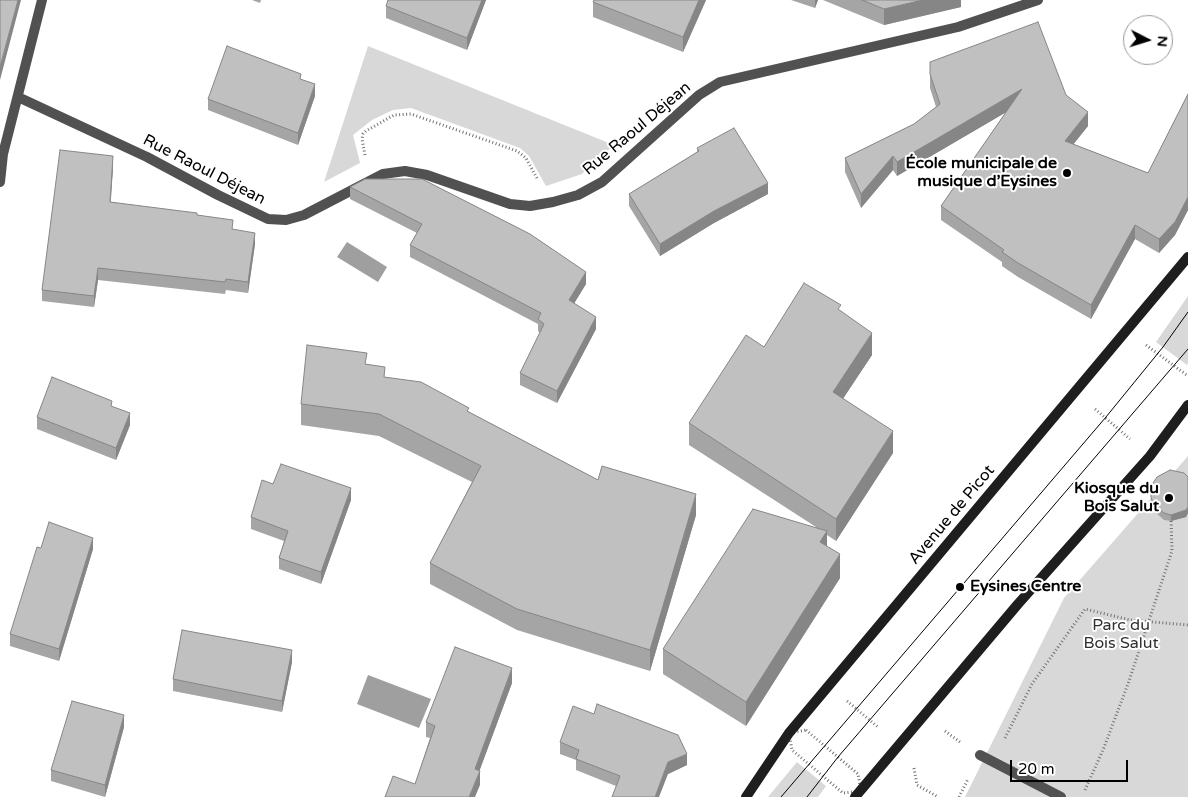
<!DOCTYPE html>
<meta charset="utf-8">
<style>
body{margin:0}
#map{position:relative;width:1188px;height:797px;overflow:hidden;background:#fff;font-family:"Varela Round",sans-serif}
canvas{display:block}
.north{position:absolute;left:1123px;top:15px;width:50px;height:50px;box-sizing:border-box;background:#fff;border:1px solid #999;border-radius:50%;rotate:95deg;font-size:14px;font-weight:700;line-height:20px;text-align:center;color:#000}
.north::after{content:'';display:block;margin:auto;width:18px;height:22px;background:#000;clip-path:polygon(50% 0,100% 100%,50% 72%,0 100%)}
.scale{position:absolute;left:1010px;top:760px;width:118px;height:22px;box-sizing:border-box;border:2px solid #000;border-top:0;padding-left:6px;font-size:15px;line-height:18px;white-space:nowrap;color:#000;-webkit-text-stroke:4px #fff;paint-order:stroke}
</style>
<div id="map">
<canvas width="1188" height="797"></canvas>
<div class="north">N</div>
<div class="scale">20 m</div>
</div>
<script>
const g = document.querySelector('canvas').getContext('2d');
g.lineJoin = 'round';
function fillPath(path, color) { g.fillStyle = color; g.fill(path, 'evenodd'); }
const shape = rows => new Path2D(rows.map(r => 'M' + r).join(''));
function trace(path, color, width, dash) { g.strokeStyle = color; g.lineWidth = width; g.lineCap = dash ? 'butt' : 'round'; g.setLineDash(dash || []); g.stroke(path); }
function label(font, color, halo, rows, align = 'center') {
  g.font = font + ' "Varela Round",sans-serif'; g.lineWidth = 4; g.setLineDash([]); g.textBaseline = 'middle'; g.strokeStyle = halo; g.fillStyle = color; for (const [text, x, y, turn = 0] of rows) {
    g.save(); g.translate(x, y); g.rotate((+turn || 0) * Math.PI / 180); g.textAlign = isNaN(turn) ? turn : align; if (halo) g.strokeText(text, 0, 0); g.fillText(text, 0, 0); g.restore();
  }
}
fillPath(shape([
 [368,46,614,145,582,174,546,186,529,156,520,148,411,108,393,110,372,120,353,135,360,163,324,182],
 [1188,296,1188,363,1187,365,1156,342],
 [1188,456,1188,797,965,797,1064,598],
 [797,762,826,786,818,797,768,797]
]), '#d8d8d8');
fillPath(shape([
 [347,242,387,267,378,282,337,257],
 [368,675,431,699,419,728,357,704]
]), '#9f9f9f');
trace(shape([
 [365,155,362,139,363,134,366,131,394,115,411,114,517,151,526,158,538,180],
 [1146,345,1188,376],
 [1095,409,1130,439],
 [847,701,879,728],
 [806,730,858,774,861,791,843,793,792,750,789,733,806,730],
 [945,731,960,742],
 [1005,738,1032,684,1085,609,1130,620,1188,625],
 [914,768,917,785,938,797],
 [1085,790,1103,750,1128,684,1172,551,1171,519],
 [959,797,968,779]
]), '#737373', 3, [1, 2.5]);
trace(shape([
 [18,97,147,157,218,195,268,219,286,220,304,215,383,174,405,171,427,175,510,204,530,206,553,202,578,195,602,182,699,95,720,82,958,27,1038,0],
 [0,182,3,154,42,0],
 [980,755,1061,797]
]), '#515151', 10);
trace(shape([
 [746,797,789,733,1188,257],
 [855,797,1018,604,1150,456,1188,405]
]), '#1e1e1e', 10);
trace(shape([
 [781,797,1106,417,1163,347,1188,312],
 [807,797,838,757,1188,349]
]), '#000', 1);
fillPath(shape([
 [252,0,261,0,260,3],
 [486,0,467,50,386,18,386,6],
 [706,0,683,52,593,17,593,2],
 [791,0,818,0,815,8],
 [823,0,961,0,961,7,884,25],
 [930,62,1066,95,1088,126,1073,144,1148,173,1188,94,1188,210,1175,235,1159,253,1135,239,1091,319,1018,277,1002,266,1002,262,941,220,941,206,1006,112,897,176,893,170,861,208,845,172,845,158,914,124,936,107,930,88],
 [301,80,315,96,298,145,208,110,208,99],
 [697,148,768,194,714,223,660,256,629,206,629,194,697,152],
 [113,168,110,202,197,215,233,229,255,244,248,293,226,290,225,294,98,280,94,307,42,301,42,290],
 [350,187,586,284,574,303,596,329,557,403,520,385,520,373,540,333,538,331,538,324,410,257,410,245,417,233,350,199],
 [841,311,872,355,843,398,893,453,836,541,827,535,827,546,840,578,746,726,663,674,663,649,816,527,689,445,689,423],
 [367,364,385,378,469,412,598,480,696,515,650,671,517,630,430,584,430,563,472,482,379,436,301,425,301,404],
 [112,407,130,425,116,460,37,429,37,417],
 [1188,477,1188,513,1186,517,1171,521,1164,520,1153,510,1151,503,1151,490],
 [273,484,351,500,321,584,279,569,279,558,284,541,251,529,251,517],
 [41,548,93,549,59,661,10,646,10,634],
 [292,662,282,712,173,691,173,679],
 [512,683,479,771,480,785,415,784,430,738,426,737,426,722],
 [124,727,105,797,51,781,51,770],
 [560,742,687,765,668,774,616,786,576,770,576,760,560,754]
]), '#a5a5a5');
fillPath(shape([
 [18,0,21,0,0,80,0,67],
 [482,0,486,0,467,50,467,38],
 [699,0,706,0,683,52,683,37],
 [815,0,818,0,815,8],
 [923,0,961,0,961,7,884,25,884,9],
 [315,84,315,96,298,145,298,133],
 [1022,89,1022,103,897,176,897,162],
 [1088,112,1088,126,1065,155,1065,141],
 [113,156,113,168,110,214,110,202],
 [893,156,893,170,861,208,861,194],
 [768,183,768,194,714,223,660,256,660,244,714,211],
 [1188,197,1188,210,1175,235,1159,253,1159,239],
 [1135,225,1135,239,1091,319,1091,305],
 [255,233,255,244,248,293,248,282],
 [98,268,98,280,94,307,94,296],
 [586,272,586,284,569,312,569,300],
 [596,317,596,329,557,403,557,391],
 [872,333,872,355,833,414,833,392],
 [130,413,130,425,116,460,116,448],
 [893,431,893,453,836,541,836,519],
 [351,488,351,500,321,584,321,572],
 [696,494,696,515,650,671,650,650],
 [1188,507,1188,513,1186,517,1171,521,1171,515],
 [827,531,827,555,820,542],
 [93,538,93,549,59,661,59,649],
 [840,554,840,578,746,726,746,702],
 [292,650,292,662,282,712,282,701],
 [512,668,512,683,475,783,475,769],
 [124,715,124,727,105,797,105,785],
 [687,754,687,765,668,774,659,797,655,797,668,762],
 [480,771,480,785,475,797,469,797]
]), '#868686');
const building = shape([
 [0,0,18,0,0,67,0,0],
 [388,0,482,0,467,38,386,6,388,0],
 [594,0,699,0,683,37,593,2,594,0],
 [862,0,923,0,884,9,862,0],
 [1038,22,1066,95,1088,112,1065,141,1148,173,1188,94,1188,197,1175,222,1159,239,1135,225,1091,305,1018,263,1002,252,1004,250,941,206,1022,89,897,162,893,156,861,194,845,158,914,124,940,104,930,74,930,62,1038,22],
 [227,46,301,74,300,79,315,84,298,133,208,99,227,46],
 [734,128,768,183,714,211,660,244,629,194,699,151,697,148,734,128],
 [60,150,113,156,110,202,197,213,197,215,233,220,232,229,255,233,248,282,226,279,225,282,98,268,94,296,42,290,60,150],
 [365,179,422,179,530,234,586,272,569,300,596,317,557,391,520,373,544,324,538,319,541,313,410,245,422,224,350,187,365,179],
 [804,283,841,305,838,309,872,333,833,392,893,431,836,519,689,423,746,335,764,347,804,283],
 [307,345,367,353,365,364,385,367,384,377,421,382,469,408,467,411,598,480,602,466,696,494,650,650,517,609,430,563,481,466,379,414,301,404,307,345],
 [52,377,112,401,111,406,130,413,116,448,37,417,52,377],
 [281,464,351,488,321,572,279,558,288,531,251,517,262,480,273,484,281,464],
 [1170,470,1184,473,1188,477,1188,507,1186,510,1171,515,1164,513,1153,504,1151,497,1151,490,1153,483,1157,477,1170,470],
 [753,509,827,531,820,542,840,554,746,702,663,649,753,509],
 [49,522,93,538,59,649,10,634,37,547,41,548,49,522],
 [182,630,292,650,282,701,173,679,182,630],
 [455,647,512,668,475,769,480,771,469,797,385,797,393,776,415,784,435,726,426,722,455,647],
 [72,701,124,715,105,785,51,770,72,701],
 [597,704,678,735,687,754,668,762,655,797,612,797,620,776,576,759,579,750,560,742,573,706,594,714,597,704]
]);
fillPath(building, '#c0c0c0');
trace(building, '#868686', 1);
for (const [x, y, r, color] of [
 [1067,173,5,"#000"],
 [1169,498,5,"#000"],
 [960,587,5,"#000"]
]) { const dot = new Path2D(); dot.arc(x, y, r, 0, 2 * Math.PI); g.fillStyle = color; g.fill(dot); trace(dot, '#fff', 2); }
label('16px', '#000', '#fff', [
 ["Rue Raoul Déjean",637,129,-40],
 ["Rue Raoul Déjean",204,170,27],
 ["Avenue de Picot",952,515,-50]
]);
label('bold 16px', '#000', '#fff', [
 ["École municipale de",1057,164],
 ["musique d’Eysines",1057,182],
 ["Kiosque du",1159,489],
 ["Bois Salut",1159,507],
 ["Eysines Centre",970,587,"left"]
], 'right');
label('16px', '#2f2f2f', '#fff', [
 ["Parc du",1121,626],
 ["Bois Salut",1121,644]
]);
</script>
